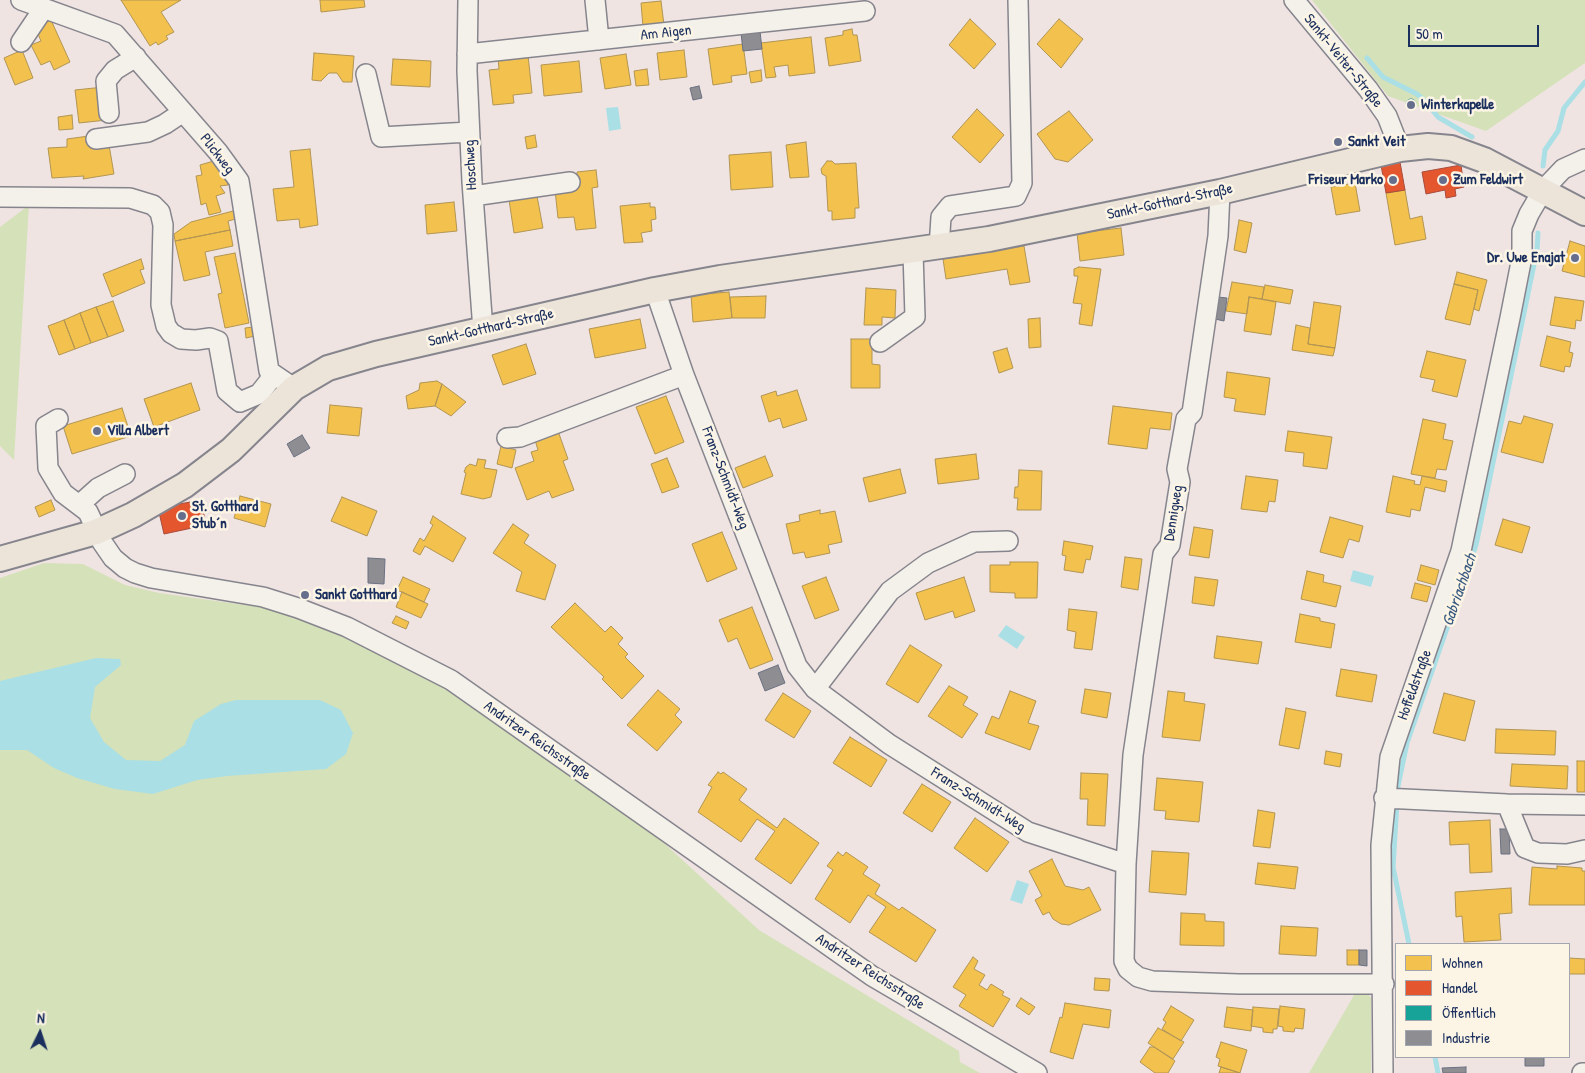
<!DOCTYPE html>
<meta charset="utf-8">
<style>
body{margin:0}
#map{position:relative;width:1585px;height:1073px;overflow:hidden;background:#efe4e2;font-family:"Patrick Hand",sans-serif}
canvas{display:block}
.legend{position:absolute;left:1395px;top:943px;width:175px;height:115px;box-sizing:border-box;background:#fcf5e5;border:1px solid #a2a6af;margin:0;padding:6px 9px;list-style:none;font-size:15px;color:#1b2f5e}
.legend li{display:flex;align-items:center;gap:10px;height:25px}
.legend b{width:25px;border:1px solid #a2a6af}
.north{position:absolute;left:15px;top:1008px;width:50px;height:50px;-webkit-text-stroke:4px #fcf5e5;paint-order:stroke;rotate:4deg;font-size:14px;font-weight:700;line-height:20px;text-align:center;color:#1b2f5e}
.north::after{content:'';display:block;margin:auto;width:18px;height:22px;background:#1b2f5e;clip-path:polygon(50% 0,100% 100%,50% 72%,0 100%)}
.scale{position:absolute;left:1408px;top:25px;width:131px;height:22px;box-sizing:border-box;border:2px solid #1b2f5e;border-top:0;padding-left:6px;font-size:15px;line-height:18px;white-space:nowrap;color:#1b2f5e;-webkit-text-stroke:4px #fcf5e5;paint-order:stroke}
</style>
<div id="map">
<canvas width="1585" height="1073"></canvas>
<ul class="legend">
<li><b style="height:14px;background:#f2c14e"></b>Wohnen</li>
<li><b style="height:14px;background:#e4572e"></b>Handel</li>
<li><b style="height:14px;background:#17a398"></b>Öffentlich</li>
<li><b style="height:14px;background:#8d8d92"></b>Industrie</li>
</ul>
<div class="north">N</div>
<div class="scale">50 m</div>
</div>
<script>
const g = document.querySelector('canvas').getContext('2d');
g.lineJoin = 'round';
function fillPath(path, color) { g.fillStyle = color; g.fill(path, 'evenodd'); }
const shape = rows => new Path2D(rows.map(r => 'M' + r).join(''));
function trace(path, color, width, dash) { g.strokeStyle = color; g.lineWidth = width; g.lineCap = dash ? 'butt' : 'round'; g.setLineDash(dash || []); g.stroke(path); }
function label(font, color, halo, rows, align = 'center') {
  g.font = font + ' "Patrick Hand",sans-serif'; g.lineWidth = 5; g.setLineDash([]); g.textBaseline = 'middle'; g.strokeStyle = halo; g.fillStyle = color; for (const [text, x, y, turn = 0] of rows) {
    g.save(); g.translate(x, y); g.rotate((+turn || 0) * Math.PI / 180); g.textAlign = isNaN(turn) ? turn : align; if (halo) g.strokeText(text, 0, 0); g.fillText(text, 0, 0); g.restore();
  }
}
fillPath(shape([
 [1312,0,1585,0,1585,63,1486,131,1388,96],
 [29,205,14,460,0,446,0,227],
 [44,563,83,564,125,585,159,593,266,608,350,636,450,692,528,744,654,834,759,930,959,1051,960,1062,980,1073,0,1073,0,578],
 [1357,990,1365,990,1371,998,1371,1073,1309,1073]
]), '#d5e1b9');
fillPath(shape([
 [618,107,621,129,609,131,606,108],
 [1353,570,1374,576,1371,587,1350,581],
 [1006,625,1025,637,1017,649,998,636],
 [96,658,120,659,121,665,95,687,90,718,104,742,126,760,160,761,185,745,194,721,221,704,236,700,320,700,341,710,353,733,346,754,326,769,227,776,197,780,153,794,115,789,77,778,54,768,27,750,0,750,0,681],
 [1017,880,1029,884,1022,904,1010,900]
]), '#aadfe6');
const homes = shape([
 [121,0,181,0,161,12,174,32,166,36,168,39,158,45,156,42,150,46,121,0],
 [320,0,364,0,365,7,321,12,320,0],
 [661,1,664,25,643,27,641,3,661,1],
 [970,19,996,44,974,69,949,45,970,19],
 [1059,19,1083,39,1061,68,1037,44,1059,19],
 [51,20,70,62,54,70,50,61,41,65,31,45,41,41,35,27,51,20],
 [852,29,853,35,857,35,861,61,829,66,825,38,843,35,843,31,852,29],
 [811,37,815,73,789,76,788,65,774,67,776,77,766,78,761,43,811,37],
 [743,44,747,74,731,76,732,82,713,85,708,49,743,44],
 [22,50,33,78,15,85,4,58,22,50],
 [684,50,687,77,660,80,657,53,684,50],
 [314,53,354,56,352,82,343,82,337,73,329,73,321,81,312,80,314,53],
 [626,54,631,85,605,89,600,58,626,54],
 [528,55,532,93,513,95,514,103,493,105,489,70,499,69,498,59,528,55],
 [393,59,431,61,430,87,391,85,393,59],
 [579,61,582,92,544,96,541,65,579,61],
 [647,69,649,85,636,86,634,71,647,69],
 [761,70,762,81,751,83,749,72,761,70],
 [104,87,107,120,79,123,75,90,104,87],
 [977,109,1004,135,980,163,952,137,977,109],
 [1069,111,1093,140,1068,162,1055,159,1037,134,1069,111],
 [72,115,73,129,59,130,58,117,72,115],
 [535,135,537,147,527,149,525,137,535,135],
 [89,136,90,148,109,145,114,174,83,179,84,176,52,178,48,148,67,147,67,139,89,136],
 [806,142,809,177,790,178,786,145,806,142],
 [310,149,318,225,300,228,299,219,277,221,273,189,294,187,290,151,310,149],
 [771,152,773,187,731,190,729,155,771,152],
 [217,160,223,168,228,185,220,186,225,193,216,196,221,212,209,215,206,203,201,205,196,176,202,175,200,165,217,160],
 [827,161,832,161,835,164,856,163,859,208,855,208,855,218,832,220,832,211,828,211,826,176,822,174,821,169,827,161],
 [596,170,598,187,592,188,596,228,576,230,574,217,558,218,555,190,579,188,577,172,596,170],
 [1355,183,1360,211,1336,215,1331,187,1355,183],
 [1405,190,1410,219,1422,216,1426,239,1395,245,1386,193,1405,190],
 [537,196,543,228,514,233,509,200,537,196],
 [454,202,457,231,427,234,425,205,454,202],
 [650,203,650,207,655,207,656,219,651,220,652,231,641,233,643,242,624,243,620,206,650,203],
 [237,210,240,218,228,221,230,230,175,241,174,234,191,222,237,210],
 [1239,220,1252,223,1246,253,1234,250,1239,220],
 [1121,228,1124,255,1080,261,1077,233,1121,228],
 [230,230,233,246,205,252,210,275,184,281,175,241,230,230],
 [1570,241,1585,246,1585,277,1562,271,1570,241],
 [1024,246,1030,282,1010,285,1007,269,946,279,943,259,1024,246],
 [235,253,249,323,225,328,218,294,222,293,214,257,235,253],
 [141,259,144,269,140,270,145,283,112,297,103,274,141,259],
 [1079,267,1101,269,1092,326,1079,324,1082,304,1073,303,1078,276,1074,276,1074,269,1079,267],
 [1457,272,1487,280,1479,311,1474,309,1478,290,1454,284,1457,272],
 [1232,282,1264,287,1262,299,1249,297,1247,314,1226,311,1232,282],
 [1454,284,1478,290,1470,325,1445,319,1454,284],
 [1265,285,1293,290,1290,304,1262,299,1265,285],
 [866,288,896,290,895,318,882,317,882,325,864,325,866,288],
 [729,292,732,318,693,322,691,295,729,292],
 [766,296,765,318,732,318,730,297,766,296],
 [1249,297,1276,302,1271,335,1244,331,1249,297],
 [1555,297,1584,301,1581,321,1576,320,1575,329,1550,325,1555,297],
 [113,301,124,331,108,337,96,307,113,301],
 [1314,302,1341,306,1335,348,1308,344,1314,302],
 [96,307,108,337,91,343,80,313,96,307],
 [80,313,91,343,75,349,64,320,80,313],
 [1040,318,1041,347,1029,348,1028,319,1040,318],
 [640,319,646,348,595,358,589,329,640,319],
 [64,320,75,349,59,355,48,326,64,320],
 [1296,325,1310,328,1308,344,1335,348,1333,356,1292,350,1296,325],
 [254,327,255,336,246,338,245,328,254,327],
 [1547,336,1571,342,1569,352,1573,353,1570,367,1565,366,1564,372,1540,366,1547,336],
 [851,339,872,339,872,364,880,365,880,388,851,388,851,339],
 [526,344,536,374,503,385,492,355,526,344],
 [1007,348,1013,368,999,373,993,352,1007,348],
 [1427,351,1466,360,1457,397,1432,391,1435,380,1420,377,1427,351],
 [1227,372,1270,378,1265,415,1234,411,1236,399,1224,397,1227,372],
 [437,381,442,384,435,406,408,409,406,396,419,390,420,383,437,381],
 [191,383,200,410,154,427,144,399,191,383],
 [442,384,466,402,451,416,435,406,442,384],
 [797,390,807,420,783,428,780,418,769,422,761,396,776,391,777,396,797,390],
 [666,396,684,442,655,454,636,407,666,396],
 [330,405,362,408,359,436,327,433,330,405],
 [1113,406,1172,413,1170,430,1150,428,1147,449,1108,444,1113,406],
 [122,408,131,436,72,454,63,426,122,408],
 [1524,416,1553,424,1543,463,1501,452,1509,421,1521,424,1524,416],
 [1423,419,1446,424,1443,439,1453,441,1446,470,1437,469,1435,478,1411,474,1423,419],
 [558,431,568,459,563,461,574,490,552,498,549,491,527,500,515,468,534,461,531,452,538,450,535,440,558,431],
 [1288,431,1332,437,1327,469,1303,466,1304,453,1285,451,1288,431],
 [501,446,516,450,512,468,497,464,501,446],
 [976,454,979,479,938,484,935,459,976,454],
 [765,456,773,476,743,488,735,468,765,456],
 [667,458,679,487,662,493,651,464,667,458],
 [478,459,486,460,484,468,497,470,491,497,483,499,461,494,466,473,464,472,466,467,470,464,476,466,478,459],
 [900,469,906,493,869,502,863,478,900,469],
 [1019,470,1042,471,1041,510,1017,510,1018,498,1014,498,1015,487,1018,487,1019,470],
 [1246,476,1278,480,1275,502,1269,501,1267,512,1241,509,1246,476],
 [1393,476,1415,481,1414,484,1420,485,1422,476,1447,481,1445,492,1425,487,1420,511,1411,509,1410,517,1386,512,1393,476],
 [240,496,271,504,265,527,234,518,240,496],
 [342,497,377,511,367,536,331,521,342,497],
 [51,500,55,510,39,517,35,507,51,500],
 [820,510,820,514,835,511,842,542,828,545,830,553,806,558,804,552,793,554,786,524,800,521,799,515,820,510],
 [433,516,466,538,453,562,425,546,420,555,413,551,420,538,424,541,433,525,430,523,433,516],
 [1330,517,1363,526,1359,542,1349,539,1343,558,1320,552,1330,517],
 [1503,519,1530,527,1522,553,1495,545,1503,519],
 [513,524,529,535,524,543,556,565,545,600,516,591,522,572,493,553,513,524],
 [1194,527,1213,530,1209,558,1189,555,1194,527],
 [722,532,737,569,707,582,692,544,722,532],
 [1064,541,1093,546,1090,560,1086,559,1083,573,1064,570,1066,556,1062,555,1064,541],
 [1125,557,1142,559,1138,590,1121,587,1125,557],
 [1010,562,1038,562,1037,598,1015,598,1015,593,990,592,990,565,1010,565,1010,562],
 [1421,565,1439,570,1435,585,1417,580,1421,565],
 [1307,571,1324,575,1323,582,1341,586,1336,607,1301,599,1307,571],
 [403,577,430,589,424,602,397,590,403,577],
 [826,577,839,610,815,619,802,586,826,577],
 [964,577,975,611,955,618,953,611,925,620,916,593,964,577],
 [1195,577,1218,580,1214,606,1192,603,1195,577],
 [1415,583,1431,587,1427,602,1411,598,1415,583],
 [402,592,428,604,421,618,396,607,402,592],
 [575,603,605,632,611,626,623,638,618,644,628,654,625,657,644,676,622,699,602,679,604,677,551,627,575,603],
 [752,607,773,660,750,669,737,638,728,642,719,620,752,607],
 [1069,609,1097,612,1092,650,1074,648,1076,632,1067,630,1069,609],
 [1300,614,1320,618,1320,621,1335,624,1331,648,1295,642,1300,614],
 [396,616,409,622,406,629,392,623,396,616],
 [1217,636,1262,642,1258,664,1214,658,1217,636],
 [910,645,942,665,918,703,886,684,910,645],
 [1341,669,1377,675,1372,702,1336,696,1341,669],
 [949,686,968,697,963,705,978,714,962,738,928,716,949,686],
 [1085,689,1111,693,1107,718,1081,713,1085,689],
 [658,690,680,709,675,715,682,722,657,751,627,725,658,690],
 [1010,691,1036,701,1028,723,1039,726,1030,750,985,733,992,716,999,719,1010,691],
 [1168,691,1185,693,1184,701,1205,704,1200,741,1162,737,1168,691],
 [783,693,811,711,794,738,765,720,783,693],
 [1444,693,1475,701,1465,741,1433,733,1444,693],
 [1286,708,1306,712,1299,749,1279,745,1286,708],
 [1496,729,1556,731,1555,755,1495,753,1496,729],
 [850,737,887,760,871,787,833,763,850,737],
 [1326,751,1342,754,1340,767,1324,764,1326,751],
 [1577,761,1585,761,1585,792,1577,792,1577,761],
 [1512,764,1568,766,1567,789,1510,786,1512,764],
 [718,772,721,774,723,772,747,789,739,800,777,828,784,818,819,843,791,884,755,859,775,831,757,819,741,842,698,812,712,787,708,785,718,772],
 [1081,773,1108,774,1105,826,1087,825,1088,799,1080,799,1081,773],
 [1157,778,1203,782,1199,822,1165,819,1166,811,1154,810,1157,778],
 [922,784,951,802,932,832,903,813,922,784],
 [1258,810,1275,813,1270,848,1253,846,1258,810],
 [975,818,1009,842,987,872,954,848,975,818],
 [1490,820,1492,872,1470,873,1469,844,1450,845,1449,822,1490,820],
 [1152,851,1189,853,1186,895,1149,892,1152,851],
 [838,852,843,856,846,852,868,867,863,874,880,885,875,894,899,910,902,907,936,930,916,962,869,932,886,907,868,895,850,923,815,899,833,870,827,866,838,852],
 [1052,859,1065,886,1083,890,1089,887,1101,910,1069,925,1061,924,1053,919,1049,912,1043,915,1035,900,1042,896,1029,871,1052,859],
 [1258,863,1298,867,1295,889,1255,884,1258,863],
 [1557,866,1582,868,1582,871,1585,871,1585,905,1529,905,1532,867,1557,869,1557,866],
 [1511,888,1512,913,1499,914,1501,940,1464,942,1462,916,1456,917,1455,892,1511,888],
 [1181,913,1205,914,1205,921,1224,922,1224,946,1180,945,1181,913],
 [1281,926,1318,928,1316,956,1279,954,1281,926],
 [1347,950,1359,950,1359,965,1347,965,1347,950],
 [973,957,978,961,974,969,985,975,979,985,987,990,991,984,1004,992,1002,995,1010,999,993,1027,959,1006,966,995,953,987,973,957],
 [1569,958,1585,959,1585,974,1569,974,1569,958],
 [1095,978,1110,979,1109,991,1094,990,1095,978],
 [1021,998,1035,1007,1029,1015,1016,1006,1021,998],
 [1065,1003,1111,1010,1109,1028,1083,1024,1073,1059,1050,1052,1060,1017,1062,1018,1065,1003],
 [1171,1006,1194,1020,1181,1041,1162,1029,1166,1022,1163,1020,1171,1006],
 [1280,1006,1305,1009,1303,1029,1295,1028,1294,1032,1283,1031,1283,1027,1278,1026,1280,1006],
 [1227,1007,1253,1010,1251,1031,1224,1027,1227,1007],
 [1253,1007,1279,1009,1277,1029,1273,1029,1273,1033,1263,1032,1263,1028,1251,1026,1253,1007],
 [1158,1028,1184,1042,1173,1059,1148,1043,1158,1028],
 [1221,1042,1247,1050,1240,1073,1218,1066,1220,1059,1216,1057,1221,1042],
 [1150,1047,1154,1047,1175,1061,1168,1073,1155,1073,1140,1062,1150,1047],
 [1221,1067,1240,1073,1219,1073,1221,1067]
]);
fillPath(homes, '#f2c14e');
trace(homes, '#b29553', 1);
const shops = shape([
 [1400,162,1405,190,1386,193,1381,165,1400,162],
 [1461,165,1464,187,1455,189,1456,196,1446,198,1445,190,1426,194,1422,172,1461,165],
 [201,500,206,525,164,534,158,508,201,500]
]);
fillPath(shops, '#e4572e');
trace(shops, '#a84b3c', 1);
const public = shape([
 '1406 104a5 5 0 1 1 10 0a5 5 0 1 1-10 0Z'
]);
fillPath(public, '#17a398');
trace(public, '#188087', 1);
const industry = shape([
 [760,31,762,49,743,51,741,33,760,31],
 [699,86,702,98,693,100,690,88,699,86],
 [1218,297,1227,298,1224,321,1215,319,1218,297],
 [302,435,310,448,294,457,287,444,302,435],
 [368,558,385,559,384,584,368,583,368,558],
 [778,665,785,683,765,691,758,673,778,665],
 [1500,829,1509,829,1510,854,1501,854,1500,829],
 [1359,950,1367,950,1367,966,1359,965,1359,950],
 [1525,1057,1544,1057,1544,1066,1525,1066,1525,1057],
 [1466,1067,1466,1073,1443,1073,1442,1068,1466,1067]
]);
fillPath(industry, '#8d8d92');
trace(industry, '#6b7182', 1);
trace(shape([
 [1367,58,1383,77,1417,94,1425,101,1438,117,1472,137],
 [1543,166,1545,150,1558,131,1564,108,1585,82],
 [1409,944,1393,867,1398,786,1407,743,1476,545,1537,250,1538,233],
 [1435,1057,1438,1073]
]), '#aadfe6', 5);
const minor = shape([
 [21,0,115,34,218,152,239,181,269,371,294,388],
 [468,0,467,71,472,182,483,330],
 [595,0,599,40],
 [1294,0,1368,89,1387,116,1400,149],
 [21,42,44,8],
 [467,54,865,11],
 [366,74,381,137,469,132],
 [109,113,106,81,115,70,136,57],
 [96,139,148,132,165,124,183,112],
 [473,196,570,182],
 [0,197,130,198,153,205,160,212,163,225,161,305,166,326,171,333,181,339,196,340,210,338,218,341,227,391,240,402,259,394,274,375],
 [939,248,941,217,950,206,1016,196,1022,183,1018,0],
 [655,290,684,375,797,666,815,689,889,744,1028,832,1126,864,1124,961,1128,969,1138,977,1152,981,1239,984,1384,984],
 [880,342,915,317,913,252],
 [58,419,46,426,48,468,63,493,88,512,102,542,113,558,125,568,135,573,151,578,263,597,298,608,347,627,451,680,872,976,1037,1073],
 [507,438,520,437,684,375],
 [79,505,98,488,125,474],
 [815,689,890,591,928,563,974,542,1008,541],
 [1384,798,1507,804,1585,805],
 [1507,804,1525,848,1538,853,1567,854,1585,850],
 [1126,864,1133,755,1163,554,1170,545,1180,482,1177,469,1186,419,1192,413,1218,236,1220,192],
 [1383,1073,1381,845,1390,757,1461,551,1510,318,1522,257,1522,231,1529,214,1543,190,1563,169,1585,159],
 [1582,1073,1585,1073]
]);
const major = shape([
 [0,559,96,532,133,515,185,485,231,450,294,388,328,368,376,354,655,290,720,278,989,239,1220,192,1400,149,1428,146,1451,148,1484,160,1585,213]
]);
trace(minor, '#86858d', 22);
trace(major, '#86858d', 28);
trace(minor, '#f4f0ea', 19);
trace(major, '#ece4d9', 24);
for (const [x, y, r, color] of [
 [1411,105,5,"#656e8c"],
 [1338,142,5,"#656e8c"],
 [1393,180,5,"#656e8c"],
 [1443,180,5,"#656e8c"],
 [1575,258,5,"#656e8c"],
 [97,431,5,"#656e8c"],
 [182,516,5,"#656e8c"],
 [305,595,5,"#656e8c"]
]) { const dot = new Path2D(); dot.arc(x, y, r, 0, 2 * Math.PI); g.fillStyle = color; g.fill(dot); trace(dot, '#fcf5e5', 2); }
label('15px', '#1b2f5e', '#fcf5e5', [
 ["Am Aigen",666,33,-6],
 ["Sankt-Veiter-Straße",1343,61,51],
 ["Plickweg",217,154,52],
 ["Hoschweg",471,165,-93],
 ["Sankt-Gotthard-Straße",1170,202,-12],
 ["Sankt-Gotthard-Straße",491,328,-13],
 ["Franz-Schmidt-Weg",725,478,69],
 ["Dennigweg",1174,513,-81],
 ["Hoffeldstraße",1415,685,-70],
 ["Andritzer Reichsstraße",537,741,35],
 ["Franz-Schmidt-Weg",978,800,32],
 ["Andritzer Reichsstraße",870,972,33]
]);
label('bold 15px', '#1b2f5e', '#fcf5e5', [
 ["Winterkapelle",1421,105],
 ["Sankt Veit",1348,142],
 ["Friseur Marko",1383,180,"right"],
 ["Zum Feldwirt",1453,180],
 ["Dr. Uwe Enajat",1565,258,"right"],
 ["Villa Albert",107,431],
 ["St. Gotthard",192,507],
 ["Stub´n",192,524],
 ["Sankt Gotthard",315,595]
], 'left');
label('italic 16px', '#385a80', '#fcf5e5', [
 ["Gabriachbach",1460,590,-71]
]);
</script>
